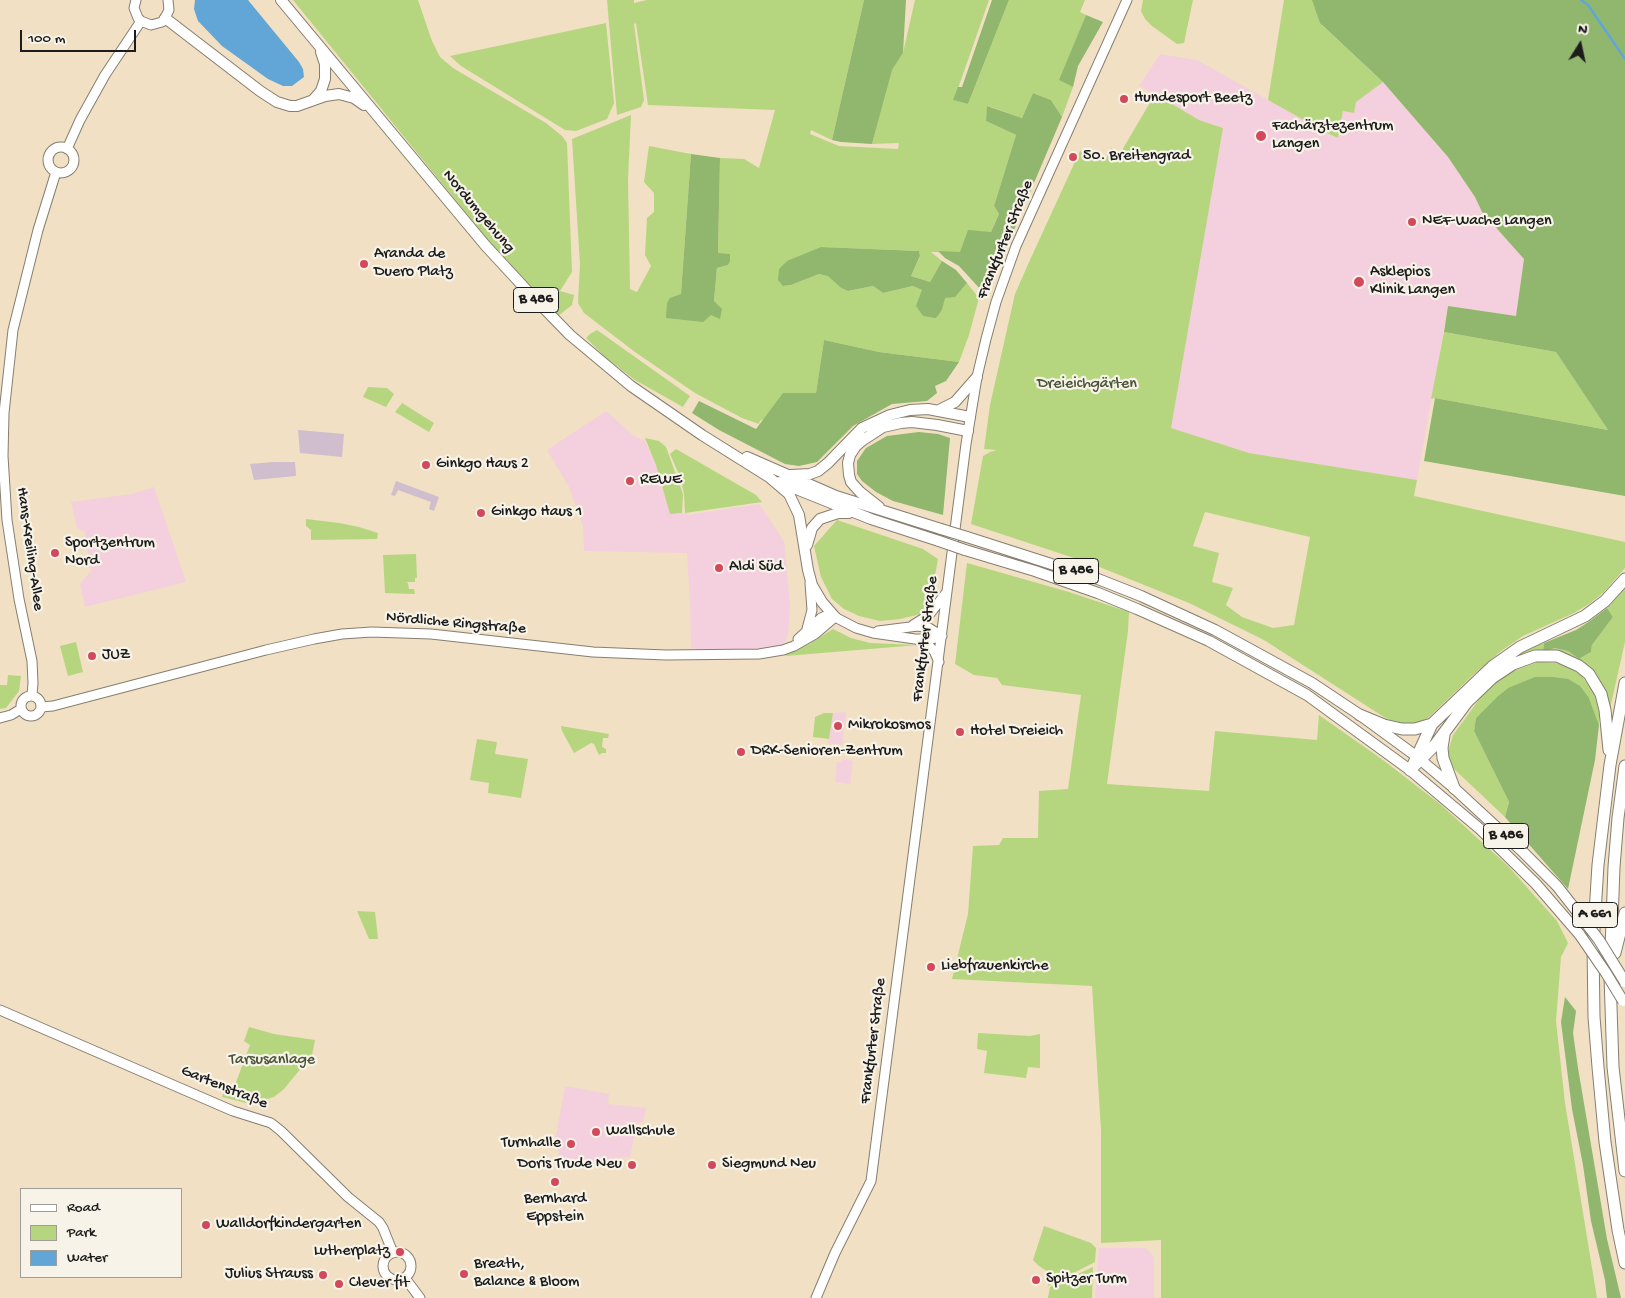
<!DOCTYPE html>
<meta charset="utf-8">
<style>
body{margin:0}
#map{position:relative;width:1625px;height:1298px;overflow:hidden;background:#f1e0c3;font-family:"Gochi Hand",sans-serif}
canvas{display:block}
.legend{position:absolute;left:20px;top:1188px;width:162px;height:90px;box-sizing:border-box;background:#f7f3e8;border:1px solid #9f9d96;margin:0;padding:6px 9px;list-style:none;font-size:15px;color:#1c1c1c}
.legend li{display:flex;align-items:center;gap:10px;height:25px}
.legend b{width:25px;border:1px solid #9f9d96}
.north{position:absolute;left:1555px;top:20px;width:50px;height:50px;-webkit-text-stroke:4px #f7f3e8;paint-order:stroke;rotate:10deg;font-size:14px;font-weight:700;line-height:20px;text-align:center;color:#1c1c1c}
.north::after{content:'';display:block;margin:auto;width:18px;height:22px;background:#1c1c1c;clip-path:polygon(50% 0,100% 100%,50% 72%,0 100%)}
.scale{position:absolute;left:20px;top:30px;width:116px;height:22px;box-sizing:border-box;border:2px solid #1c1c1c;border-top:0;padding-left:6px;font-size:15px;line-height:18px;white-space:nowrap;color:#1c1c1c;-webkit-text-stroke:4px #f7f3e8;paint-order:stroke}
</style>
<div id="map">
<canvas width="1625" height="1298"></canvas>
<ul class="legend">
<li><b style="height:6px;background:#fff"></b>Road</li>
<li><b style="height:14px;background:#b5d67e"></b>Park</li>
<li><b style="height:14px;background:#61a6d6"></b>Water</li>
</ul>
<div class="north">N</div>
<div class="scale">100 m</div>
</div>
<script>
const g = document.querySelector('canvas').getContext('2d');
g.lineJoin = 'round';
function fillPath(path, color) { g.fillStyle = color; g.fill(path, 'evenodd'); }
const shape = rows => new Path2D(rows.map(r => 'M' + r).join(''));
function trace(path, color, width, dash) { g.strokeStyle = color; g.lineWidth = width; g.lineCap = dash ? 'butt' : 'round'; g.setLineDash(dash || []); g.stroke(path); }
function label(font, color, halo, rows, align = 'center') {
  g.font = font + ' "Gochi Hand",sans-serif'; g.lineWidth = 4.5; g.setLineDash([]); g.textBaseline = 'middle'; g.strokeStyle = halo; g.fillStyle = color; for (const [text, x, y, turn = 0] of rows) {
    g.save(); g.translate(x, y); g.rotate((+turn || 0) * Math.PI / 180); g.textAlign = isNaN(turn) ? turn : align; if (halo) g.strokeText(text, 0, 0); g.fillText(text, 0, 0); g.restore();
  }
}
fillPath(shape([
 [1160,54,1197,60,1327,133,1338,138,1343,111,1354,113,1356,101,1383,82,1448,157,1475,197,1482,212,1524,259,1516,317,1448,306,1417,480,1249,453,1170,428,1223,128,1199,120,1139,86],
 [606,411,633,435,645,441,656,465,670,514,688,513,688,515,759,504,784,541,790,605,788,636,782,646,768,649,707,651,698,650,691,647,690,600,687,553,584,551,583,526,569,487,547,450],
 [154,487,186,582,85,607,80,584,91,571,85,532,77,528,71,502,132,494],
 [846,712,842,745,828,743,833,713],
 [842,759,853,761,850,784,835,782,837,762,841,762],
 [565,1086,609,1094,608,1104,646,1108,643,1122,637,1123,630,1157,563,1164,560,1159,555,1141],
 [1099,1248,1145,1248,1150,1252,1154,1258,1154,1298,1095,1298]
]), '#f4cfde');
fillPath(shape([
 [298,430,344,434,342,457,300,453],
 [274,462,295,462,296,476,254,480,250,464],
 [396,481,439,497,434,511,429,509,431,502,398,490,395,496,391,495]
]), '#d0bdce');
fillPath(shape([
 [293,0,418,0,432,41,440,57,453,68,546,123,562,136,567,143,572,272,560,291,574,295,572,305,558,316,523,280,483,234],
 [607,0,634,0,634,3,647,0,864,0,832,140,811,130,810,134,839,146,898,149,899,143,872,144,891,71,903,53,915,0,989,0,954,100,968,104,1009,0,1085,0,1080,12,1086,15,1060,80,1073,87,1062,117,1051,100,1033,93,1022,118,988,106,986,121,1016,135,994,206,999,214,991,232,960,252,931,252,942,261,930,282,911,276,920,257,919,251,821,247,784,286,791,285,819,274,828,275,841,288,848,291,873,286,883,293,913,286,922,290,942,310,944,298,955,296,967,283,979,298,969,335,959,362,879,352,824,340,816,393,760,421,759,424,742,418,695,393,635,352,584,313,578,303,580,264,572,139,631,115,628,179,630,289,637,292,651,266,645,255,647,218,654,212,654,193,644,182,649,146,691,154,681,294,714,301,717,268,728,265,718,253,720,158,744,159,759,168,775,110,648,105,636,23,634,24,644,100,641,107,617,115],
 [1143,0,1193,0,1184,43,1177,44,1152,26,1145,19,1141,11],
 [1284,0,1313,0,1322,25,1383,82,1356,102,1354,113,1343,111,1338,138,1327,133,1268,100],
 [606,23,614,103,607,119,576,131,565,130,461,66,450,56],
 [1155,94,1199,120,1223,128,1171,428,1249,453,1417,480,1414,496,1625,542,1625,568,1604,592,1589,604,1574,613,1523,636,1501,651,1472,676,1428,718,1415,724,1402,723,1387,719,1264,640,1189,603,1092,564,971,524,983,456,990,452,997,450,984,449,990,405,1015,294,1030,260,1080,151,1105,161,1111,148,1121,152],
 [1205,512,1310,537,1294,625,1273,628,1242,617,1226,605,1233,588,1212,582,1219,553,1193,546],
 [597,330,690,396,683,407,635,380,604,356,586,338,590,334],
 [1444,332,1556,352,1608,430,1435,398,1431,399],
 [368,387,387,388,394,394,386,407,363,397],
 [402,403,434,423,429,432,395,412],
 [645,438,659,441,666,447,683,494,682,513,670,514,656,465],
 [676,449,756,495,762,502,685,513,684,494,680,477,670,454],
 [306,519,339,523,359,527,378,533,377,539,311,540,311,530,306,526],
 [837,520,923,549,938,559,934,581,927,588,928,603,921,614,900,619,880,621,859,616,844,609,832,599,821,577,814,546],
 [416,554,417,578,415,578,415,582,406,582,408,583,409,589,414,589,415,594,385,593,383,555],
 [967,563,1069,592,1129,612,1128,631,1107,784,1209,791,1215,731,1317,740,1319,715,1383,760,1440,804,1508,866,1557,921,1568,943,1561,957,1556,1021,1565,1103,1597,1298,1161,1298,1161,1240,1101,1243,1101,1130,1092,986,952,979,968,914,973,846,999,845,1003,838,1038,838,1039,791,1068,789,1081,695,1002,685,997,678,974,675,955,664],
 [1625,589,1625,642,1609,713,1606,692,1596,674,1584,664,1560,655,1505,662,1528,648,1544,643,1543,652,1555,648,1568,651,1579,659,1591,652,1592,645,1613,617,1607,608],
 [833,629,851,638,870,643,918,645,786,656,786,653,809,644],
 [76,642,83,672,68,676,60,646],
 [1538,662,1555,663,1567,666,1581,675,1594,693,1599,711,1599,725,1589,698,1508,688,1498,696,1476,718,1474,731,1509,802,1505,817,1454,769,1447,755,1453,735,1486,690,1505,674],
 [8,675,21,676,19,691,6,708,0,709,0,685,7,685],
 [824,713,833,713,829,739,813,737,815,717],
 [561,726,609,734,608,738,603,738,602,747,606,749,606,753,602,753,599,755,594,744,591,743,574,753,562,731],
 [477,739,497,742,495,754,528,759,521,798,488,793,489,783,470,780],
 [357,911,375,912,378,939,369,939],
 [249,1027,274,1034,315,1040,312,1055,284,1089,274,1097,255,1103,246,1103,222,1097,227,1083,235,1085,250,1045,244,1041],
 [978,1033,1030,1036,1040,1034,1040,1068,1028,1067,1026,1078,984,1073,987,1051,977,1049],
 [1044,1226,1091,1243,1096,1248,1095,1262,1048,1286,1050,1273,1039,1266,1033,1260],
 [1093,1267,1092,1298,1048,1298,1050,1287]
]), '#b5d67e');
fillPath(shape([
 [864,0,906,0,903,53,892,70,872,144,841,142,832,140],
 [992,0,1009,0,968,104,953,100,958,87,962,87],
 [1312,0,1625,0,1625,496,1424,461,1435,398,1608,430,1556,352,1444,332,1448,306,1516,316,1524,259,1482,212,1475,197,1448,157,1383,82,1320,23],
 [1086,15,1103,22,1078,66,1073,87,1059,80],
 [1033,93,1051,100,1062,117,989,289,982,291,959,266,945,258,938,251,960,252,968,230,991,232,999,214,994,206,1016,135,986,121,987,106,1022,118],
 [691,154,720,158,718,253,730,254,730,261,728,265,717,268,714,301,722,309,720,319,711,315,703,322,666,318,667,303,670,298,681,294],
 [821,247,919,251,920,256,911,276,930,282,942,261,956,270,967,283,955,297,945,298,942,310,936,318,923,316,916,306,922,290,913,286,883,293,873,286,848,291,841,288,828,276,819,274,791,285,783,286,778,280,779,269,787,261],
 [824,340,879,352,959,362,946,381,935,386,937,393,927,401,892,404,853,426,817,462,799,466,785,464,719,430,692,413,699,401,756,429,783,393,816,393],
 [919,432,938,434,950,438,943,515,893,501,876,492,862,481,857,474,857,461,866,448,887,436],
 [1607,608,1613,617,1592,645,1591,652,1579,659,1568,651,1555,648,1543,652,1544,643,1576,630,1590,621],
 [1535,677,1553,677,1568,679,1580,686,1589,698,1599,725,1595,760,1568,889,1505,817,1509,802,1474,731,1476,718,1498,696,1508,688],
 [1565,997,1576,1011,1573,1033,1578,1068,1607,1239,1621,1298,1607,1298,1605,1280,1591,1221,1583,1165,1572,1109,1561,1022]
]), '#90b76d');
fillPath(shape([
 [195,0,248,0,299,62,303,69,304,77,292,86,283,86,268,79,222,46,198,21,194,9]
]), '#61a6d6');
trace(shape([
 [1581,0,1588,5,1625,59]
]), '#61a6d6', 2.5);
const secondary = shape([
 [136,0,134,8,138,18,141,21,151,25,162,22,165,18,169,10,168,0],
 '48 160a13 13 0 1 1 26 0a13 13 0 1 1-26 0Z',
 [67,149,80,120,105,75,141,21],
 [913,625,929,615,946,593],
 [807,629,812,610,810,583],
 [878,631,918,626,929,628,942,636],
 [798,639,821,618,828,615,835,617,856,628,873,633,915,639,932,639,942,636],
 [918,640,928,645,934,651,939,662],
 [32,695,33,683,32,661,19,599,7,520,3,456,4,413,13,330,38,230,56,172],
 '21 706a10 10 0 1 1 20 0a10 10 0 1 1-20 0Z',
 [41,707,53,706,266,650,314,639,342,634,372,632,431,634,593,652,666,655,759,654,783,650,794,646,815,634,835,617],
 [0,718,11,715,21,709],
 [0,1010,233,1111,271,1123,281,1131,348,1197,379,1222,383,1228,393,1253],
 '383 1266a14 14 0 1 1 28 0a14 14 0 1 1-28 0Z',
 [405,1278,420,1298],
 [816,1298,835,1253,871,1181,966,444,977,377,986,339,996,302,1016,246,1127,0]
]);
const primary = shape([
 [281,0,485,245,533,297,570,335,631,386,702,435,769,477,789,494,799,515,808,570,812,585,822,602,835,617],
 [165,18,260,91,277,102,290,106,297,106,325,96,339,94,354,98,364,105],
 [313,100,321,91,325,79,325,64,321,52],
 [939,410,955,402,977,377],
 [747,457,836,496,941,529],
 [791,475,810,474,818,471,828,463,862,428,890,415,910,410,928,409,970,417],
 [779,482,871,519,939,541],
 [879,507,860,492,851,482,849,475,848,463,850,455,856,446,863,440,883,427,901,423,912,422,937,425,968,431],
 [967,537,1098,579,1141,596,1215,630,1312,683,1360,715,1416,756,1454,788,1521,850,1557,886,1579,914],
 [807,545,812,528,820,519,838,513,849,513],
 [965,550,1035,571,1098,593,1137,609,1209,641,1307,695,1410,770,1480,829,1536,884,1580,935]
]);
const highway = shape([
 [1625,683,1610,765,1598,865,1593,945,1594,1017,1598,1067,1605,1142,1618,1230,1625,1263],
 [1360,715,1384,725,1402,729,1415,729,1432,724],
 [1444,735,1442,748,1443,758,1454,788],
 [1625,766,1618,818,1614,867,1610,976,1613,1067,1625,1171],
 [1412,767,1432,724,1493,666,1520,647,1585,616,1605,601,1625,579],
 [1410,770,1435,745,1467,702,1492,678,1513,664,1535,656,1557,656,1579,666,1589,674,1601,694,1605,710,1609,750],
 [1615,953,1625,913]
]);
trace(secondary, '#867e70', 11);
trace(primary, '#867e70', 12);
trace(highway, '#867e70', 13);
trace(secondary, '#fff', 9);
trace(primary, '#fff', 10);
trace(highway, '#fff', 11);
const primaryBridge = shape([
 [941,529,967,537],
 [939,541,965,550],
 [1579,914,1599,940,1625,982],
 [1580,935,1606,973,1623,1001]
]);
trace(primaryBridge, '#867e70', 12, []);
trace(primaryBridge, '#fff', 10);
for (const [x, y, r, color] of [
 [1124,99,5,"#d1495b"],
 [1261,136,6,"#d1495b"],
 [1073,157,5,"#d1495b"],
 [1412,222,5,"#d1495b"],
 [364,264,5,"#d1495b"],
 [1359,282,6,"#d1495b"],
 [426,465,5,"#d1495b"],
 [630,481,5,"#d1495b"],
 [481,513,5,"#d1495b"],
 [55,553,5,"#d1495b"],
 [719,568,5,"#d1495b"],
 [92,656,5,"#d1495b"],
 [838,726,5,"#d1495b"],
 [960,732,5,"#d1495b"],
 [741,752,5,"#d1495b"],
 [931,967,5,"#d1495b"],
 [596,1132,5,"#d1495b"],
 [571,1144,5,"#d1495b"],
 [632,1165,5,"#d1495b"],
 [712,1165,5,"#d1495b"],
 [555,1182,5,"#d1495b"],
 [206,1225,5,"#d1495b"],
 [400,1252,5,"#d1495b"],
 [464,1274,5,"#d1495b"],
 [323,1275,5,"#d1495b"],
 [1036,1280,5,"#d1495b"],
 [339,1284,5,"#d1495b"]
]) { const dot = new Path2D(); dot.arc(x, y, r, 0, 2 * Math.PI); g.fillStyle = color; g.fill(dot); trace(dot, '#f7f3e8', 2); }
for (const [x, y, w] of [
 [536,300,45],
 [1076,571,45],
 [1506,836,45],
 [1595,915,45]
]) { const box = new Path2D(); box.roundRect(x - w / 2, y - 12.5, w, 25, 4); g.fillStyle = '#f7f3e8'; g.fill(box); trace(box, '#1c1c1c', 1); }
label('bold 15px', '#1c1c1c', null, [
 ["B 486",536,300],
 ["B 486",1076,571],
 ["B 486",1506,836],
 ["A 661",1595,915]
]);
label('16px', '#1c1c1c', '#f7f3e8', [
 ["Hundesport Beetz",1134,99],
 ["Fachärztezentrum",1272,127],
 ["Langen",1272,145],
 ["50. Breitengrad",1083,157],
 ["NEF-Wache Langen",1422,222],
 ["Aranda de",374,255],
 ["Duero Platz",374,273],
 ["Asklepios",1370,273],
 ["Klinik Langen",1370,291],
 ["Ginkgo Haus 2",436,465],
 ["REWE",640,481],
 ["Ginkgo Haus 1",491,513],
 ["Sportzentrum",65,544],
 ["Nord",65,562],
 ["Aldi Süd",729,568],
 ["JUZ",102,656],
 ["Mikrokosmos",848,726],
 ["Hotel Dreieich",970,732],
 ["DRK-Senioren-Zentrum",751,752],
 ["Liebfrauenkirche",941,967],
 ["Wallschule",606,1132],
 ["Turnhalle",561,1144,"right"],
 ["Doris Trude Neu",622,1165,"right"],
 ["Siegmund Neu",722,1165],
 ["Bernhard",555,1200,"center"],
 ["Eppstein",555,1218,"center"],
 ["Walldorfkindergarten",216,1225],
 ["Lutherplatz",390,1252,"right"],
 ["Breath,",474,1265],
 ["Balance & Bloom",474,1283],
 ["Julius Strauss",313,1275,"right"],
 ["Spitzer Turm",1046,1280],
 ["Clever fit",349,1284]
], 'left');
label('16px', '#1c1c1c', '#f7f3e8', [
 ["Nordumgehung",478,212,50],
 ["Frankfurter Straße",1006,240,-68],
 ["Hans-Kreiling-Allee",29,549,82],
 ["Nördliche Ringstraße",456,624,5],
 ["Frankfurter Straße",926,639,-83],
 ["Frankfurter Straße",874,1041,-83],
 ["Gartenstraße",224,1088,22]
]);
label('16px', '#4a5439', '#f7f3e8', [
 ["Dreieichgärten",1087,385],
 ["Tarsusanlage",272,1061]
]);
</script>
